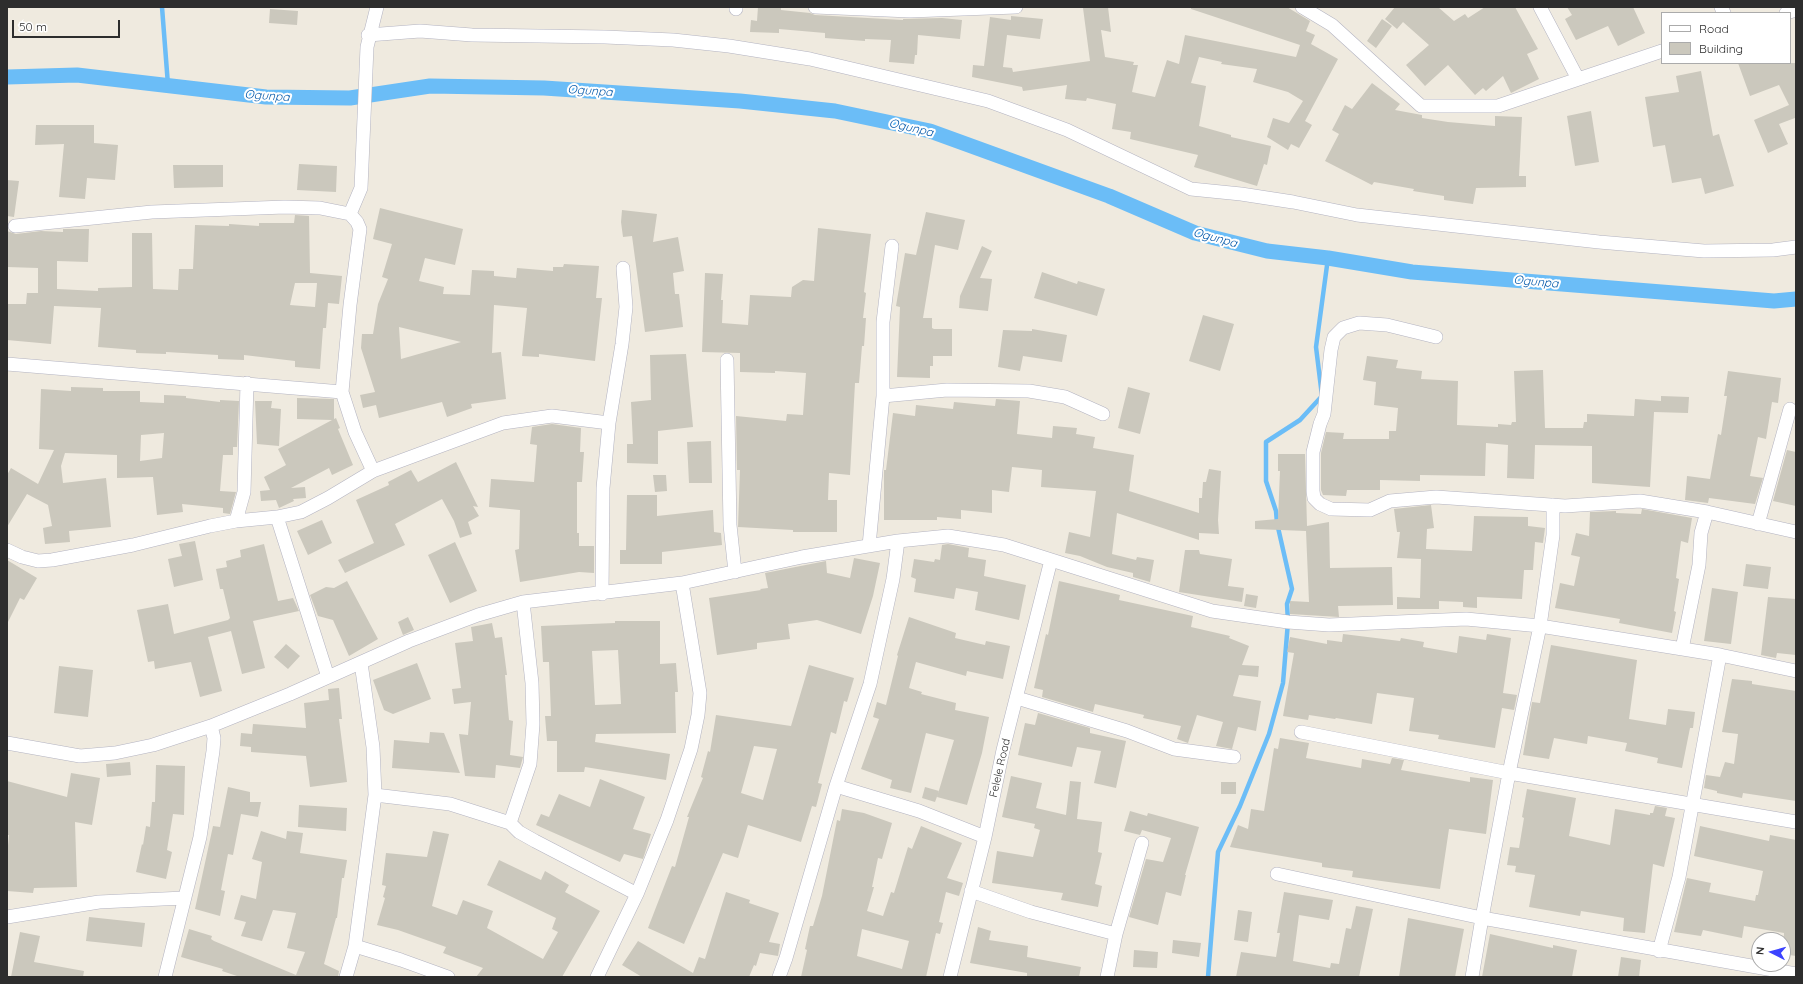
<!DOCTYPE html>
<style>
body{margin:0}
#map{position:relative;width:1803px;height:984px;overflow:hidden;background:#efeadf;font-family:Quicksand,sans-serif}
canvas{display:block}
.frame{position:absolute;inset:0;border:8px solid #2d2d2d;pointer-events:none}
.legend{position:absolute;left:1661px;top:12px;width:130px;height:52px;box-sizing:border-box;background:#fff;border:1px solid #ababab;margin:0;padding:5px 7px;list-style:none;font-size:12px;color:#2d2d2d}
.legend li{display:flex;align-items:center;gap:8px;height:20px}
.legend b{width:20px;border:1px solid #ababab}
.north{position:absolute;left:1751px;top:932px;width:40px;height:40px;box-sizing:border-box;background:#fff;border:1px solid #ababab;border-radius:50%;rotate:276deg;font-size:11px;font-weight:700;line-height:16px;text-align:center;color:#2d2d2d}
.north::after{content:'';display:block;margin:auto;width:14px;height:18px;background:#3c43ff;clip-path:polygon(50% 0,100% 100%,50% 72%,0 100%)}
.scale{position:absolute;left:12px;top:20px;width:108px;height:18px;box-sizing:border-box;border:2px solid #2d2d2d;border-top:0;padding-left:5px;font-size:12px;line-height:14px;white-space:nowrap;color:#2d2d2d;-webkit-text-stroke:3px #fff;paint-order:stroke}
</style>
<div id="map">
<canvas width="1803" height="984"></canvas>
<div class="frame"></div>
<ul class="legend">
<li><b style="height:5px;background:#fff"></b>Road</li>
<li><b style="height:11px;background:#cbc8bd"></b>Building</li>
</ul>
<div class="north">N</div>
<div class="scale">50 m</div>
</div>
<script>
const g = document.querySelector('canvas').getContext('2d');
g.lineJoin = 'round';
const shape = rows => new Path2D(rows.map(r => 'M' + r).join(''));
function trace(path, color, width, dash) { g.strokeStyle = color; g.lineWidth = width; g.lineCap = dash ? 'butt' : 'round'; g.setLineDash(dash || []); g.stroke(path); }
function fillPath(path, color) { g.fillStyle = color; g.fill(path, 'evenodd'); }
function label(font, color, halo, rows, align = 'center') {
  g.font = font + ' Quicksand,sans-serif'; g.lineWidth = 4; g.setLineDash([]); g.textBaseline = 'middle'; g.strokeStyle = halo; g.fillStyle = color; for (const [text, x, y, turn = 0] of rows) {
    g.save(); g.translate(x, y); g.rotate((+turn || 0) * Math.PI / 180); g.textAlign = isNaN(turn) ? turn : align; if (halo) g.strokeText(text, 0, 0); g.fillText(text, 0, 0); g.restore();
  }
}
trace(shape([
 [162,7,168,85],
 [1208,977,1218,852,1240,806,1269,734,1283,683,1288,622,1287,604,1292,589,1277,523,1276,511,1266,481,1266,442,1300,420,1322,396,1316,347,1328,258]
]), '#6bbdf7', 4.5);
trace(shape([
 [7,77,77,75,266,97,350,98,430,86,544,88,740,101,835,111,930,131,1109,196,1195,233,1267,251,1328,258,1412,272,1774,301,1796,299]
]), '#6bbdf7', 15);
fillPath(shape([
 [758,7,781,7,781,10,810,13,815,15,903,20,903,19,942,18,962,20,960,39,918,35,917,55,915,55,914,64,889,62,891,40,865,39,865,41,825,38,825,33,779,29,779,33,750,32,751,20,757,21],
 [1090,7,1108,7,1111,32,1101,30,1105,57,1134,62,1133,65,1138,65,1132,92,1155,97,1167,60,1179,64,1185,35,1296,57,1300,45,1191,9,1191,7,1287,7,1310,21,1306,31,1315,35,1311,44,1338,59,1305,121,1312,125,1299,148,1291,144,1288,150,1267,137,1273,118,1289,123,1303,101,1288,92,1253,82,1257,69,1221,64,1222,62,1199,57,1191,83,1206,86,1199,126,1231,135,1231,137,1271,146,1267,165,1264,164,1257,186,1194,167,1198,155,1130,139,1131,132,1112,129,1116,104,1087,98,1086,101,1065,99,1067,85,1023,91,1022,87,972,77,973,65,984,66,990,17,1011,20,1011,16,1043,19,1040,39,1007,35,1003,67,1012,68,1013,72,1090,61,1083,8],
 [1395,7,1438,7,1454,21,1465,14,1468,18,1485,7,1515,7,1538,49,1527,54,1539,79,1511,93,1503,76,1486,91,1483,88,1475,95,1448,65,1425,86,1406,65,1429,45,1403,22,1397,29,1385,19],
 [1567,7,1633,7,1645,33,1618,46,1608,26,1576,40,1565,19,1572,15],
 [270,9,298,11,297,25,269,23],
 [1382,19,1392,26,1376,48,1367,41],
 [1738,63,1796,63,1796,119,1795,118,1779,124,1788,144,1768,153,1754,120,1789,105,1779,85,1750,96],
 [1701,71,1713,136,1719,134,1734,186,1705,194,1701,178,1672,183,1665,145,1653,147,1645,97,1679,92,1676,76],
 [1372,83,1400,104,1395,110,1422,115,1422,118,1448,122,1495,126,1495,116,1522,117,1519,176,1526,176,1526,187,1476,188,1473,204,1444,200,1444,196,1413,191,1414,189,1374,182,1372,185,1325,161,1339,134,1332,130,1345,105,1352,109],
 [1591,111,1599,162,1575,166,1567,116],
 [36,125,94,125,94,143,118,145,115,180,87,178,85,199,59,197,64,144,35,145],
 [299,164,337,166,336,192,297,190],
 [173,165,223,165,223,187,174,188],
 [7,180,19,181,14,217,7,216],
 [380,208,463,229,455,265,425,258,419,281,444,287,443,294,470,295,472,270,494,271,494,276,516,278,517,268,553,271,553,267,563,267,564,264,599,266,596,298,602,298,595,361,539,354,539,357,522,356,527,308,494,305,492,353,501,352,506,399,471,404,472,408,447,417,442,402,379,418,376,405,363,408,360,395,375,392,361,348,362,334,373,334,378,304,388,279,382,277,392,244,373,239],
 [399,327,461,342,401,359],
 [622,210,657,214,653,242,678,237,684,271,673,273,675,294,679,294,683,327,645,332,632,236,623,237,621,222],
 [926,212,965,220,958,250,935,245,923,318,932,318,932,328,934,329,952,329,952,356,933,356,933,366,930,366,930,378,897,377,900,307,896,306,905,253,916,255],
 [295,215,309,216,310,273,342,276,339,304,328,303,326,328,323,328,320,369,295,367,295,361,244,355,244,360,218,359,218,355,166,352,166,354,136,353,136,350,98,347,101,308,54,306,51,344,7,340,7,304,26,304,27,293,38,293,38,268,7,267,7,231,16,234,41,231,63,232,63,229,89,229,88,262,57,261,57,289,98,291,98,288,132,287,132,233,152,233,153,289,178,290,179,269,193,269,195,225,229,226,229,224,259,226,259,223,294,223],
 [295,283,317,283,315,307,290,305],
 [818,228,871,234,864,292,866,293,863,318,866,318,864,346,862,346,859,383,855,383,850,475,829,473,828,500,837,500,837,532,793,532,793,530,738,527,740,470,737,470,736,416,786,421,787,414,803,415,806,373,775,371,775,373,740,372,740,353,702,352,705,273,723,274,721,300,723,300,722,323,748,325,750,295,791,297,792,287,803,280,814,281],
 [982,246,992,251,980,278,992,279,988,311,959,308,960,296],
 [1042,272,1077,284,1078,281,1105,289,1097,316,1034,298],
 [1203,315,1234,324,1220,371,1189,361],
 [1032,329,1067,335,1062,362,1023,356,1020,371,998,367,1003,330,1032,331],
 [686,354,693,427,658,431,658,464,627,463,627,444,633,444,631,402,651,400,650,355],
 [1367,356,1398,360,1396,368,1422,371,1421,379,1458,381,1457,425,1498,427,1498,424,1511,425,1512,422,1516,422,1514,371,1543,370,1545,428,1583,428,1584,422,1587,422,1587,414,1634,416,1635,399,1661,401,1661,396,1689,397,1688,413,1654,412,1650,487,1592,483,1592,446,1535,445,1534,479,1507,478,1508,445,1486,443,1485,476,1420,475,1420,481,1380,480,1380,490,1347,490,1346,496,1323,495,1321,490,1321,453,1326,432,1344,433,1343,439,1389,439,1389,431,1396,431,1398,408,1374,405,1376,382,1363,380],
 [1728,371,1781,378,1778,403,1772,402,1766,439,1758,437,1750,476,1763,478,1755,504,1709,498,1708,503,1685,500,1687,476,1710,479,1718,434,1721,435,1727,396,1724,396],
 [71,387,103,388,103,391,140,391,140,402,164,403,164,395,186,396,186,398,220,402,220,400,239,401,237,447,233,447,233,455,223,455,220,491,236,492,230,514,223,513,223,508,182,504,183,512,157,515,153,477,117,478,117,455,65,453,61,466,63,483,106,478,111,527,69,531,70,542,45,544,43,528,52,526,48,505,27,494,7,527,7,475,11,468,38,484,54,450,39,449,41,389,71,391],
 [164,433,162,458,140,461,141,435],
 [1128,387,1150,393,1140,434,1118,428],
 [297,398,334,399,334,419,336,418,340,428,338,429,353,465,332,475,329,468,291,488,305,487,306,498,293,499,294,501,279,508,276,500,261,501,260,491,270,490,264,477,286,465,278,449,332,420,297,419],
 [996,399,1020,401,1017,434,1052,438,1053,426,1077,428,1076,434,1095,437,1093,448,1134,455,1129,491,1199,513,1199,498,1202,498,1203,482,1206,482,1209,469,1221,471,1218,520,1219,534,1199,533,1199,540,1117,513,1112,554,1136,560,1137,557,1154,560,1150,582,1133,577,1133,573,1107,567,1080,556,1065,553,1069,532,1090,537,1096,491,1041,487,1042,470,1012,467,1009,492,992,490,992,513,961,510,961,519,937,517,937,520,884,520,884,470,886,470,893,413,915,416,916,405,953,409,954,402,995,406],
 [255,401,272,401,271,408,281,409,279,446,257,444],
 [552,424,581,428,580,452,584,452,582,482,577,482,577,533,579,533,579,546,594,546,594,573,579,572,520,582,515,550,519,549,520,510,489,507,491,479,534,482,537,445,530,444,532,427],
 [711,441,712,483,689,483,687,442],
 [1787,450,1796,452,1796,506,1773,501],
 [1278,454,1305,454,1307,526,1329,522,1330,568,1392,567,1393,605,1338,606,1339,617,1290,614,1290,601,1309,602,1306,531,1255,529,1255,521,1278,519,1280,471,1278,471],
 [456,462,478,507,473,506,479,516,468,522,472,534,460,538,454,521,442,499,395,524,405,545,345,573,338,560,374,543,356,500,389,485,388,482,411,470,418,482],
 [653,475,666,475,667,491,655,492],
 [627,495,657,495,657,516,713,510,714,532,721,533,722,545,662,552,662,564,620,564,620,550,626,550],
 [1431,505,1434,528,1427,529,1426,549,1472,551,1474,516,1528,517,1528,526,1545,528,1543,543,1535,542,1533,570,1524,570,1522,599,1477,597,1477,608,1463,607,1463,602,1439,601,1439,609,1397,609,1397,597,1420,598,1421,559,1397,558,1400,532,1397,532,1394,509],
 [1642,509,1692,518,1688,543,1681,541,1676,578,1679,579,1674,611,1676,612,1672,633,1619,623,1620,619,1555,608,1560,583,1574,586,1580,557,1571,555,1576,533,1589,536,1590,512,1616,511,1616,513,1641,514],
 [322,520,332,543,308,555,297,531],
 [195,541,203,580,174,587,168,559,182,556,179,544],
 [455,542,477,591,450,603,428,555],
 [264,544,278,601,293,598,299,611,253,621,265,668,242,674,231,631,208,637,222,691,200,697,191,662,155,669,154,661,148,662,137,610,168,604,174,634,228,620,230,618,223,589,220,589,216,569,227,567,226,561,241,557,240,550],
 [948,544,969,548,968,557,986,560,984,576,1026,585,1019,620,975,610,978,592,956,588,954,599,914,592,916,579,911,577,914,559,934,562,935,559,940,560,942,545],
 [1185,550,1199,550,1200,554,1232,559,1228,586,1244,588,1242,602,1179,592],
 [854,558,880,563,873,596,861,634,817,620,788,624,790,639,757,643,757,649,717,655,709,598,761,590,760,589,768,588,765,573,826,561,827,573,850,578],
 [7,560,37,578,24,600,20,598,7,624],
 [1746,564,1771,567,1768,589,1743,586],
 [347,581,378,639,349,656,333,620,318,616,310,595,326,587,334,588],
 [1059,581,1120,595,1119,600,1193,616,1191,627,1230,636,1229,638,1249,646,1242,665,1259,666,1258,677,1239,675,1233,696,1261,701,1256,731,1238,727,1232,749,1216,746,1223,722,1197,715,1188,743,1177,739,1181,726,1143,718,1144,715,1095,704,1093,712,1042,697,1043,690,1034,688,1046,634,1048,635],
 [1712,588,1738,592,1731,644,1704,641],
 [1246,594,1258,596,1256,608,1244,606],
 [1768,597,1796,599,1796,655,1777,653,1776,658,1761,655],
 [408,617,414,630,403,635,398,622],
 [909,617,956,633,955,638,985,645,986,641,1010,646,1003,679,967,671,966,676,916,662,909,688,922,692,921,694,956,703,955,710,989,717,982,753,967,805,937,797,954,740,926,733,911,793,890,788,892,780,861,769,879,719,873,717,877,702,886,705,898,656,897,655],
 [615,621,660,621,660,664,676,663,678,692,675,692,676,733,596,734,595,742,670,754,666,780,585,767,584,772,557,772,557,741,547,741,545,716,551,716,549,662,543,662,541,626,615,623],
 [618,650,621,704,595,705,592,651],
 [492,623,495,638,502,637,507,675,505,675,509,720,513,721,510,755,523,757,520,768,496,765,495,778,465,776,459,734,468,735,471,702,454,704,452,689,461,688,455,643,473,641,471,627],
 [1343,634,1400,641,1401,638,1424,642,1423,647,1457,653,1459,636,1486,640,1487,634,1511,638,1503,693,1517,695,1514,710,1502,708,1495,748,1438,739,1439,735,1409,731,1414,698,1377,693,1372,724,1336,718,1335,719,1309,715,1308,720,1283,716,1294,653,1287,652,1290,637,1327,644,1327,640,1342,642],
 [286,644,300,656,288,669,274,657],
 [1551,645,1637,660,1629,719,1666,725,1668,709,1695,712,1693,728,1690,728,1682,768,1657,763,1658,758,1625,751,1627,743,1588,736,1587,744,1554,738,1549,759,1523,755,1532,702,1540,703],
 [417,663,431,699,393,714,384,710,373,680],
 [809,665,854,678,847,702,844,701,836,734,831,732,818,783,822,784,816,807,812,806,801,842,748,825,738,858,723,853,684,944,648,928,672,866,675,867,689,817,687,817,703,778,701,777,708,751,710,752,716,715,791,726],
 [754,746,777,749,763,800,741,793],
 [59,666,93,670,88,717,54,713],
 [1732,679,1752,681,1752,684,1796,691,1796,801,1743,793,1742,798,1717,793,1717,791,1704,788,1706,775,1720,777,1725,762,1734,764,1738,734,1722,732],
 [339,688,342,719,339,719,347,782,310,787,306,756,251,752,251,747,240,746,241,733,252,734,253,724,306,728,304,703,329,700,328,689],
 [1038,713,1090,728,1090,733,1126,741,1116,788,1094,783,1101,751,1077,747,1072,767,1018,755,1025,723,1035,725],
 [430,732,444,733,460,773,392,768,394,740,429,743],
 [1280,738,1309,743,1306,758,1361,768,1362,759,1390,764,1392,758,1404,760,1401,770,1470,782,1470,777,1493,780,1486,834,1449,829,1440,889,1352,877,1353,871,1322,867,1322,863,1230,847,1238,825,1248,829,1251,809,1264,811,1274,748,1278,749],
 [130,762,131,775,107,777,106,764],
 [156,765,185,766,184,815,173,814,167,850,172,852,166,879,136,872,142,844,143,845,146,826,150,827,152,802,155,802],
 [71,773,100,778,92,825,75,822,77,887,34,888,33,893,7,891,7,856,9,835,7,835,7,781,67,797],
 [1011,776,1042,783,1036,808,1066,815,1070,781,1081,782,1077,819,1102,822,1098,852,1102,853,1095,884,1102,886,1098,907,1061,900,1063,893,992,883,997,851,1033,857,1040,830,1034,828,1035,824,1002,817],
 [600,779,645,797,633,829,651,834,643,859,624,854,620,862,536,825,541,814,549,817,559,794,590,807],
 [1221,782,1236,782,1236,794,1221,794],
 [228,787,250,792,250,802,261,802,258,817,241,814,233,855,228,854,221,890,225,891,220,916,195,909,213,826,220,827],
 [925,787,939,791,935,802,922,798],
 [1527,789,1576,798,1569,836,1610,845,1615,809,1650,815,1650,813,1653,813,1655,806,1667,808,1665,816,1675,818,1664,867,1653,864,1645,933,1623,931,1624,918,1581,911,1580,916,1529,907,1535,875,1515,872,1516,866,1507,865,1510,847,1519,848,1524,818,1522,817],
 [299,805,347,808,346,831,298,827],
 [842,809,864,813,892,823,882,859,878,858,872,887,874,887,867,911,883,916,891,892,894,893,908,847,912,849,921,826,962,843,947,878,963,883,959,896,946,892,939,922,943,923,940,934,936,933,926,977,801,977,807,950,805,949,810,926,813,926,822,896,837,820,840,821],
 [862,929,909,941,902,969,857,956],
 [1130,811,1147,816,1148,813,1199,827,1185,875,1186,875,1181,896,1166,892,1158,925,1129,917,1146,859,1163,862,1171,838,1142,830,1140,835,1124,831],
 [1700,826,1769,841,1770,835,1796,840,1796,956,1783,954,1784,933,1744,926,1742,938,1703,930,1701,936,1674,932,1687,878,1711,883,1709,892,1755,901,1756,895,1758,895,1763,871,1694,856],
 [261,831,286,839,287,831,303,833,300,853,347,860,344,878,342,878,337,918,336,918,324,964,339,971,338,977,240,977,222,971,223,969,181,957,189,929,212,936,211,939,214,941,296,975,305,952,287,948,296,913,273,910,262,941,241,936,246,922,234,919,241,895,256,899,262,862,252,859],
 [433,831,449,834,432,906,457,915,463,900,493,911,487,928,543,959,558,932,552,929,556,918,487,885,499,860,541,880,545,871,569,885,565,892,600,911,562,977,476,977,483,968,443,953,446,947,398,930,377,925,385,898,383,897,386,886,382,885,386,853,427,857],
 [726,892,750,900,749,903,779,913,769,942,780,944,778,956,760,953,756,966,754,965,749,977,642,977,622,965,638,941,693,973,699,957,705,959],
 [1284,892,1333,900,1329,920,1299,915,1293,961,1330,968,1331,963,1339,964,1346,928,1351,929,1356,906,1373,909,1359,977,1236,977,1241,952,1276,957,1280,933,1277,933],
 [1238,910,1252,912,1248,942,1234,940],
 [89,917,145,923,142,947,86,941],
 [1408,918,1464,929,1455,977,1399,977],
 [978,927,991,931,989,940,1028,946,1027,957,1081,967,1079,977,1027,977,1027,973,970,963],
 [20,932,40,936,34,962,84,971,83,977,11,977],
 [1490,934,1553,948,1553,945,1577,950,1572,977,1482,977],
 [1173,940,1201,943,1199,957,1172,953],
 [1134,950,1158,952,1157,968,1133,967],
 [1621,957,1641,960,1639,977,1618,977]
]), '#cbc8bd');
const minor = shape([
 [815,7,910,11,1016,7],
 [1302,7,1332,25,1421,106,1498,106,1662,51],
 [1540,7,1578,79],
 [1721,7,1724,13],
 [736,9,736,7],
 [1786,13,1796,10],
 [368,35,420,31,472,35,605,37,673,40,729,46,810,59,988,101,1067,130,1191,189,1241,194,1293,202,1357,215,1599,242,1704,251,1773,250,1796,247],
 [350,214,361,188,367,47,377,7],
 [15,226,152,212,285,207,320,208,350,214,357,222,360,229,350,305,342,392,355,432,373,471],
 [1436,337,1387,325,1359,323,1343,328,1334,337,1331,350,1324,414,1320,424,1313,452,1313,491,1314,498,1320,504,1331,509,1370,510,1390,501,1436,497,1565,506,1640,501,1707,512,1796,532],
 [727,360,730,525,735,572],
 [7,364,342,392],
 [883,396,947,390,1029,391,1065,397,1103,414],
 [277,517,328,677],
 [236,521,244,492,247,383],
 [1758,524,1790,409],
 [869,546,883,396,883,322,892,246],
 [7,550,22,557,38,561,52,560,133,545,210,526,236,521,277,517,301,512,328,498,373,471,503,423,552,416,609,423],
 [602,594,603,488,609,423,622,344,626,307,623,268],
 [1682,649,1699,565,1701,533,1707,512],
 [1017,698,1127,731,1174,749,1234,757],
 [1301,732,1509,773,1796,822],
 [7,743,80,756,115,753,153,745,211,726,290,694,409,641,478,615,523,602,682,583,802,557,898,541,948,536,1004,545,1212,611,1288,622,1329,625,1466,619,1540,626,1720,655,1796,671],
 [836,786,919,811,985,837],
 [375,795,450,804,510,823,519,832,535,841,637,894],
 [510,823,530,764,533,724,532,683,523,602],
 [1277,874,1482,918,1796,974],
 [971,891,1031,912,1116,934],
 [7,917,99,902,184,898],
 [355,946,401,960,448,977],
 [1659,951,1679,877,1720,655],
 [165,977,200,837,213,751,214,738,211,726],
 [346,977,355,946,375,795,373,747,361,663],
 [597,977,637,894,667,820,691,749,698,715,700,693,682,583],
 [779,977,786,958,836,786,870,684,893,579,898,541],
 [950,977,985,837,1003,750,1051,560],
 [1107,977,1116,934,1142,843],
 [1472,977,1482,918,1509,773,1540,626,1553,535,1553,505]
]);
trace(minor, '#b3b3c1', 14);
trace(minor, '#fff', 13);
label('11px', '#2d2d2d', '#fff', [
 ["Felele Road",1000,768,-77]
]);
label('italic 12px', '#0458aa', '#fff', [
 ["Ogunpa",590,91,4],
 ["Ogunpa",267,96,4],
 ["Ogunpa",911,128,13],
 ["Ogunpa",1215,238,15],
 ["Ogunpa",1536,282,5]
]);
</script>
